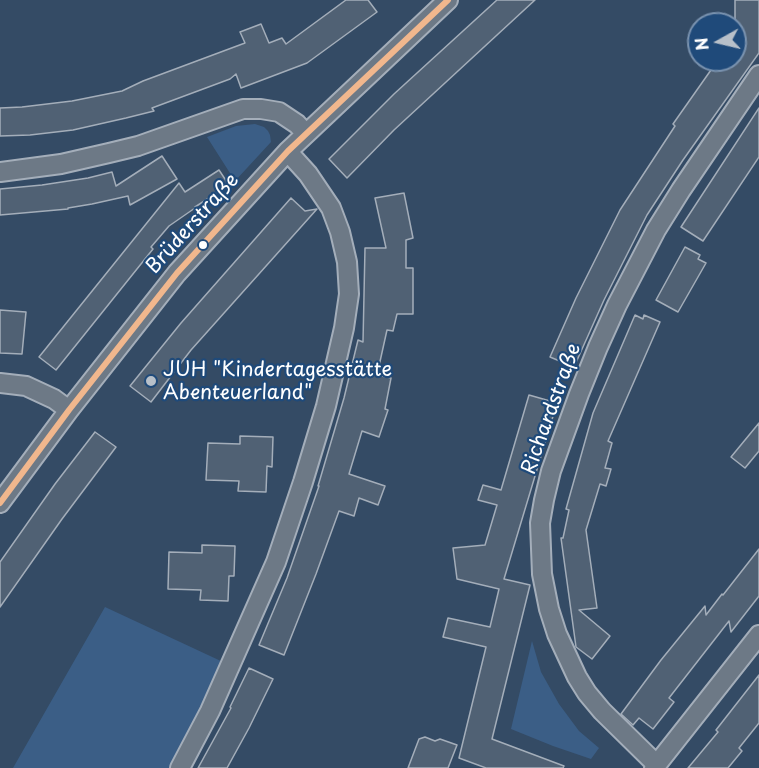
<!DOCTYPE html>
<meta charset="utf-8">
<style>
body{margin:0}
#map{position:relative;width:759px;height:768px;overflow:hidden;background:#344b65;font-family:"Playpen Sans",sans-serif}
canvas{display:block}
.north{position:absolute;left:687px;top:12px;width:60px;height:60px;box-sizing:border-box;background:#1f4a7a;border:2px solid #7992af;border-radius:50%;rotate:262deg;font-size:16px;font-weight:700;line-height:24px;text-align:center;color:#fff}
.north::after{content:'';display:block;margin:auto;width:21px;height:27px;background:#b8c0c9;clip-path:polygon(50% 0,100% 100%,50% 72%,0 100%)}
</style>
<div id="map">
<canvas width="759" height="768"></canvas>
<div class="north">N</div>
</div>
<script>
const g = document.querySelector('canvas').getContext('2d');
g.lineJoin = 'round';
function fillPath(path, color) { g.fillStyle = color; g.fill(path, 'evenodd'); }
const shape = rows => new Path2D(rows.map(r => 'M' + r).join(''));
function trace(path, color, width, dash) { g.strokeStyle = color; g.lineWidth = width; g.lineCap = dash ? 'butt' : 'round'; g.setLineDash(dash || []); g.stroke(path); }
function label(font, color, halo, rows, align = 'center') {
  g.font = font + ' "Playpen Sans",sans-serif'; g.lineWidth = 4.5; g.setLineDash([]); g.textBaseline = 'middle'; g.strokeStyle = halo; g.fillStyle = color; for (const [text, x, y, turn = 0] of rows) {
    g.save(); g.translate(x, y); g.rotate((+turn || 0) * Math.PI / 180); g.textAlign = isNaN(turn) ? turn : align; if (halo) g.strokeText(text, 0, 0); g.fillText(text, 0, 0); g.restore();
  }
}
fillPath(shape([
 [255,124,264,127,268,131,270,135,271,142,235,181,207,137,236,126],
 [105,607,223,662,214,684,170,768,13,768],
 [532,641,541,672,559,704,579,731,599,748,591,759,553,746,511,729]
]), '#3b5e86');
const building = shape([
 [346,0,368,0,377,12,307,63,241,88,236,74,230,79,152,108,154,111,126,118,73,130,30,135,0,136,0,108,22,107,72,101,122,91,143,81,245,43,240,32,261,24,269,43,282,38,286,44,346,0],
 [497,0,535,0,394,130,347,178,329,159,394,94,497,0],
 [735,0,759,0,759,53,683,160,647,215,604,300,574,367,550,357,576,298,620,210,675,126,673,124,718,60,735,60,735,0],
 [759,108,759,157,703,241,681,227,759,108],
 [162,156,177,179,130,205,128,196,92,204,68,208,68,209,0,215,0,189,42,185,88,178,112,172,116,186,162,156],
 [219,170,229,185,195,207,195,208,169,226,151,247,153,249,56,370,39,357,179,183,185,192,219,170],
 [404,193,413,238,406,240,406,268,413,268,413,314,397,314,393,331,387,330,377,375,391,378,385,409,388,410,379,437,362,431,349,474,385,486,378,505,359,498,354,516,339,511,316,574,284,655,259,645,287,578,319,486,318,486,344,398,358,340,363,342,365,248,386,248,375,198,404,193],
 [291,198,305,211,317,209,191,350,151,402,130,386,181,323,291,198],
 [685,247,700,255,698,259,706,263,678,312,656,300,685,247],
 [0,310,26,312,22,354,0,353,0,310],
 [635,315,643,319,644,315,660,322,608,441,612,443,605,468,611,469,606,486,600,484,586,530,597,608,579,610,610,636,592,659,576,647,561,538,563,538,569,510,566,509,593,413,635,315],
 [529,395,557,403,504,579,530,585,492,739,564,766,563,768,486,768,459,758,486,647,443,637,448,618,490,627,499,589,457,579,453,548,485,545,497,505,478,500,483,485,501,490,529,395],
 [759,423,759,451,745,468,731,457,759,423],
 [95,432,116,447,62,519,0,607,0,562,55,484,95,432],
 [240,436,273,437,272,467,267,466,266,492,238,491,239,481,206,480,208,443,240,444,240,436],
 [202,545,235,546,234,576,229,576,228,601,200,600,201,590,168,589,169,552,202,553,202,545],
 [759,549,759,596,731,632,729,621,669,698,674,702,653,729,639,718,633,725,621,714,661,660,705,606,706,615,722,594,723,595,759,549],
 [249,668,273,679,249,728,227,768,198,768,231,708,230,707,249,668],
 [759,675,759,723,739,748,742,751,728,768,688,768,718,732,716,730,759,675],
 [425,737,435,741,440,739,457,745,448,768,408,768,419,739,425,737]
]);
fillPath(building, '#506174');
trace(building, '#a4aeba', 1.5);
const street = shape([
 [0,172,61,164,109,153,138,146,243,109,261,109,279,112,297,124,306,134],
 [0,383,26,386,54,399,69,410],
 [0,503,69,410,177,273,288,151,448,0],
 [657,765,602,711,587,693,577,677,557,634,549,609,542,574,540,523,544,500,551,471,579,394,598,347,617,305,656,230,681,190,759,75],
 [180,768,210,711,276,562,303,482,326,406,344,328,349,294,347,262,340,232,331,208,308,174,288,152],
 [654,768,759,635]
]);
trace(street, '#a4aeba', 22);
trace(street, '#6d7986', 18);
trace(shape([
 [0,503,69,410,177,273,288,151,448,0]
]), '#f1b78d', 6);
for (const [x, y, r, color] of [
 [203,245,5,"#fff"],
 [151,381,6,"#b8c0c9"]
]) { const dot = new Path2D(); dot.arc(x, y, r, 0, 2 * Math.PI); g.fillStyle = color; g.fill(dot); trace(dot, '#1f4a7a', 2); }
label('20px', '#fff', '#1f4a7a', [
 ["Brüderstraße",193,224,-48],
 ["Richardstraße",552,409,-70]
]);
label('20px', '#fff', '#1f4a7a', [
 ["JUH \"Kindertagesstätte",163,370],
 ["Abenteuerland\"",163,393]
], 'left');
</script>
